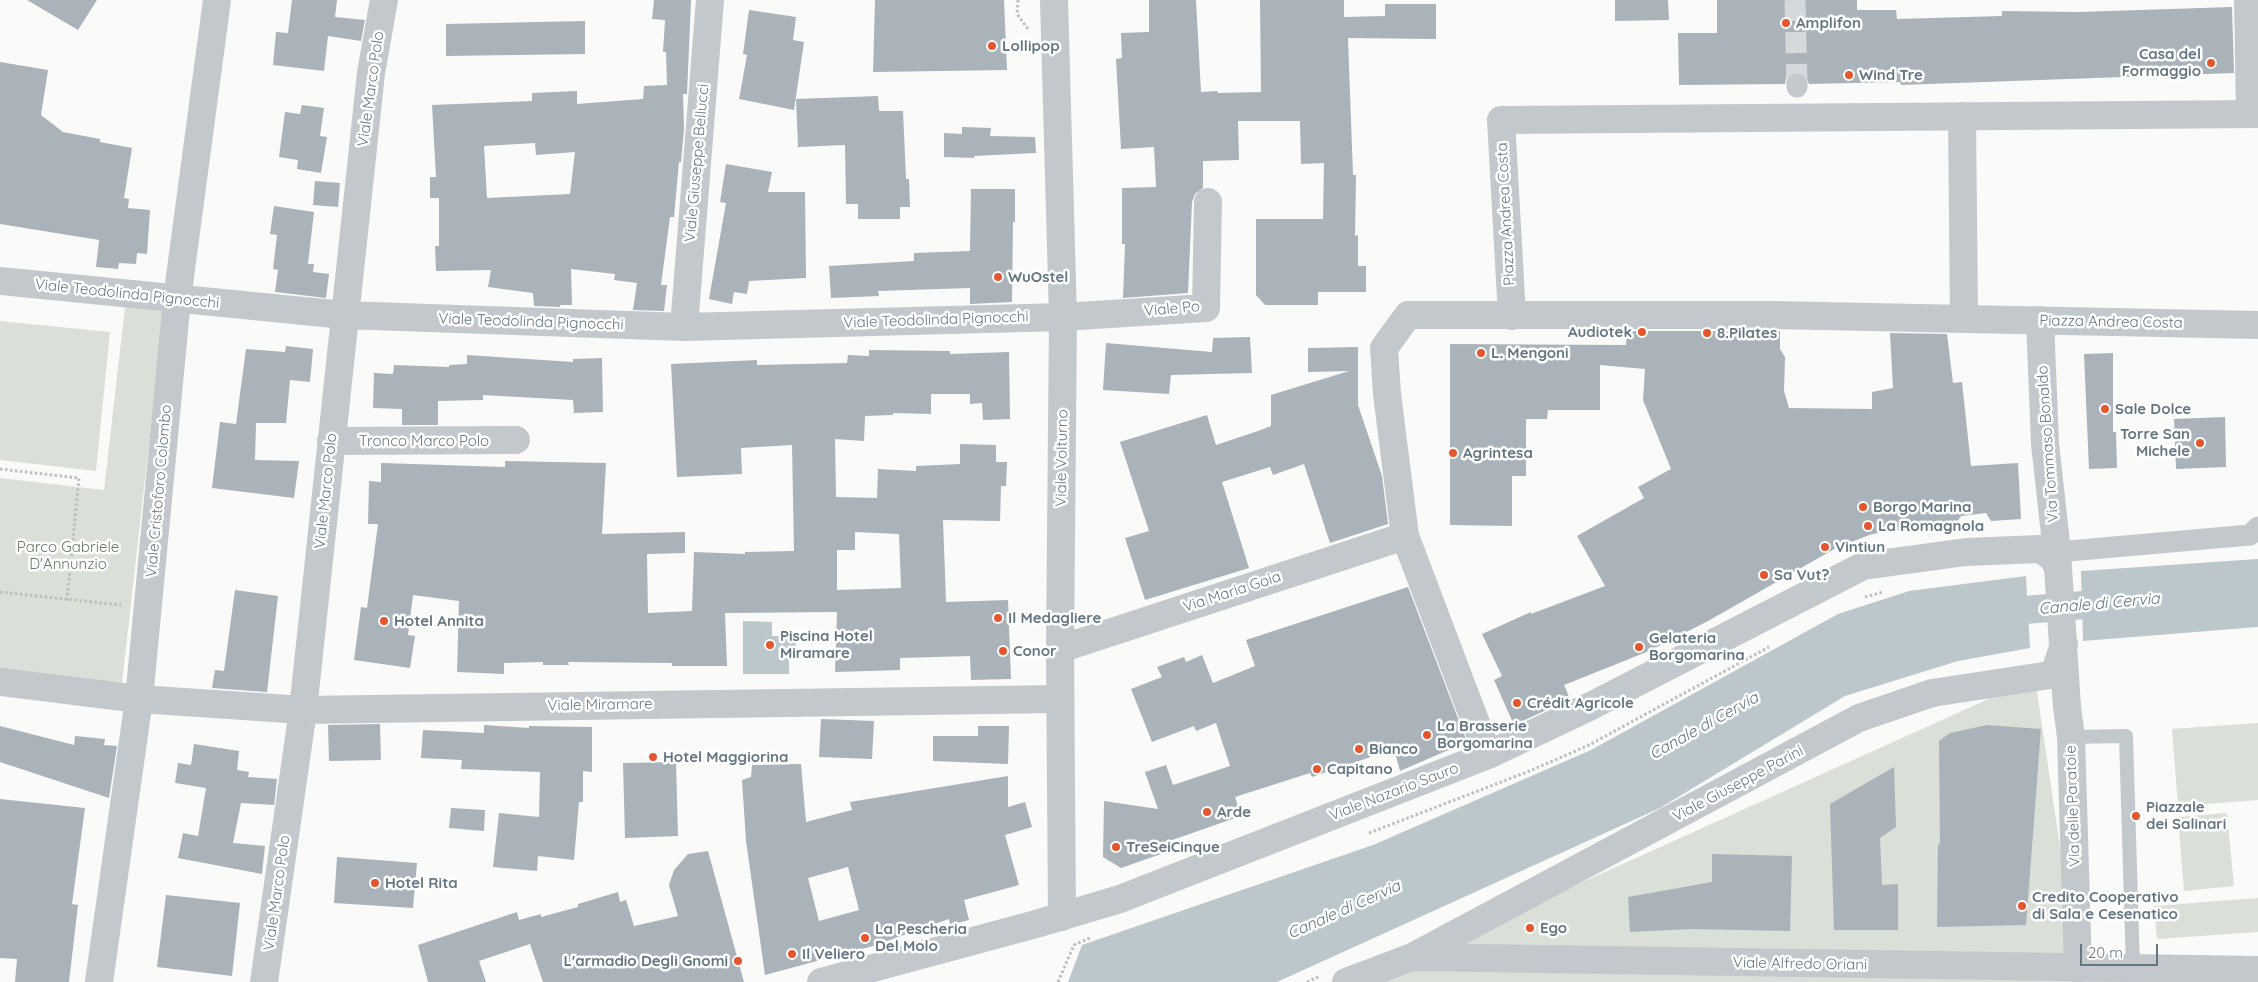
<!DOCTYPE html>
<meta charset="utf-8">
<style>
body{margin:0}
#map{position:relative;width:2258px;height:982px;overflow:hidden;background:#fafaf8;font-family:Quicksand,sans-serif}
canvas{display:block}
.scale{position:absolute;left:2080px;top:944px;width:78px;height:22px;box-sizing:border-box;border:2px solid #657683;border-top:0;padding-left:6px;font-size:15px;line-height:18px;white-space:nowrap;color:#657683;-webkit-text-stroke:4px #fff;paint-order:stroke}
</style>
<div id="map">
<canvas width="2258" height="982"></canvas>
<div class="scale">20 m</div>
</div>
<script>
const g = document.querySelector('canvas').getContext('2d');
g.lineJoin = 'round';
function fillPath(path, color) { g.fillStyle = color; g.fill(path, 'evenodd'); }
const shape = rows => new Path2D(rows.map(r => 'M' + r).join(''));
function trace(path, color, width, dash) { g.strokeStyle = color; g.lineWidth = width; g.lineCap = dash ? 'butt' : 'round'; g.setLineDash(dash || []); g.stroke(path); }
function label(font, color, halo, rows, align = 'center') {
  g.font = font + ' Quicksand,sans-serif'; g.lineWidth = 5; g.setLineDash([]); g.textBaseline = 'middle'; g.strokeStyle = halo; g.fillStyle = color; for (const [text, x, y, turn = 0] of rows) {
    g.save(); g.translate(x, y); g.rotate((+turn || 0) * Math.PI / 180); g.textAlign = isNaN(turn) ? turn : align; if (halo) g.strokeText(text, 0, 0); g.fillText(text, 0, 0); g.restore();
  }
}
fillPath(shape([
 [125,307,164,311,122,683,0,669,0,478,104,490],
 [0,321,110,332,96,471,0,460],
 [2035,678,2078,969,2258,982,1361,982],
 [2258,723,2258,800,2178,806,2172,729],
 [2227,813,2234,886,2184,891,2178,817],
 [2258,898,2258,932,2157,939,2154,906]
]), '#dadfd7');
fillPath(shape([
 [2258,559,2258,627,2083,641,2081,571],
 [2026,576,2030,648,1958,661,1845,696,1660,808,1277,982,1068,982,1082,945,1373,845,1591,750,1838,614,1909,591],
 [743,621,772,622,772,636,796,637,796,652,789,654,789,674,743,674]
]), '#bbc7cb');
trace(shape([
 [1990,613,2119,602]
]), '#bbc7cb', 28);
fillPath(shape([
 [27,0,97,0,78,30],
 [292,0,337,0,335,17,365,20,361,41,328,36,324,71,273,65,276,32,288,33],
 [654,0,691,0,687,94,683,94,684,129,681,162,679,162,674,217,670,217,661,285,667,285,664,311,633,310,637,283,614,280,615,274,571,269,572,305,560,305,560,307,534,306,533,293,488,287,491,270,436,271,435,246,439,246,439,198,430,198,430,177,436,177,432,105,532,101,532,93,577,91,577,104,643,99,644,86,667,85,666,52,663,52,665,20,652,19],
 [535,143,536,155,575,152,570,194,487,198,484,146],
 [875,0,1004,0,1007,70,873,72],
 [1149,0,1196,0,1201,92,1217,91,1218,93,1261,92,1260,0,1344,0,1344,17,1385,16,1385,4,1436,4,1436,39,1348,38,1353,175,1356,175,1355,236,1358,235,1358,266,1366,266,1366,292,1318,292,1318,305,1265,305,1256,295,1256,219,1323,219,1324,163,1301,164,1300,121,1238,121,1239,160,1203,161,1203,188,1195,194,1192,202,1188,293,1123,298,1125,244,1122,244,1122,188,1156,187,1154,147,1121,149,1116,59,1122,58,1121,33,1149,32],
 [1615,0,1668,0,1669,20,1615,21],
 [1717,0,1857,0,1857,10,1896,10,1897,19,2002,16,2002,11,2078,12,2232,7,2234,73,1901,85,1900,82,1809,84,1804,73,1797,72,1786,77,1785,84,1679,85,1678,33,1717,33],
 [749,10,796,17,793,40,804,42,794,110,739,99,747,55,743,54],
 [585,21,585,54,446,56,446,24],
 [0,62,48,70,41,115,63,132,100,139,100,142,132,148,124,198,129,199,128,208,150,210,147,254,137,253,136,264,119,263,118,269,96,267,99,240,0,224],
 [878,96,879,111,903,111,906,179,909,179,910,207,900,207,900,219,858,219,858,204,846,204,845,145,798,147,796,99],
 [302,105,324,108,320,136,327,137,321,173,297,169,298,160,279,157,285,112,300,114],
 [962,127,991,128,990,136,1035,137,1036,153,974,156,974,158,944,157,944,133,962,134],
 [726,164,772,172,768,192,805,192,806,278,749,281,747,294,734,292,732,304,709,299,726,203,720,202],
 [315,181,340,183,338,207,313,205],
 [971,189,1015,189,1015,222,1013,222,1012,302,970,304,970,288,878,291,879,296,831,298,829,266,914,261,914,253,970,251],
 [274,206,314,212,308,264,314,264,313,272,329,274,326,298,275,292,278,270,273,269,277,235,270,234],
 [1627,331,1780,331,1780,349,1785,357,1784,391,1789,408,1872,409,1872,392,1893,388,1890,333,1947,334,1953,383,1962,382,1971,466,2018,463,2021,519,1991,521,1986,513,1961,516,1957,522,1872,534,1836,548,1708,621,1649,651,1564,685,1570,699,1514,725,1494,680,1502,676,1482,634,1531,612,1531,614,1605,586,1577,536,1644,498,1638,487,1671,469,1643,400,1645,369,1600,365,1600,410,1548,410,1547,419,1526,419,1526,476,1512,476,1512,526,1450,525,1450,344,1626,345],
 [1250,337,1252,373,1171,375,1169,394,1103,390,1106,343,1212,352,1213,338],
 [286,346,313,349,310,382,290,380,286,423,256,423,255,460,299,461,294,498,212,488,220,422,236,424,246,349,285,352],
 [1358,347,1358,405,1382,476,1388,524,1330,543,1304,464,1273,475,1270,467,1222,482,1249,568,1145,600,1125,538,1149,531,1120,442,1207,415,1216,445,1258,431,1271,426,1271,395,1349,371,1308,372,1308,348],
 [869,350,950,351,950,354,1009,352,1010,419,983,420,982,403,970,404,970,394,931,394,931,414,893,413,893,415,865,416,864,441,835,439,836,497,877,498,878,469,916,471,916,466,960,464,960,444,996,445,996,462,1007,462,1006,486,1001,486,1000,521,943,520,946,602,1008,600,1011,679,971,680,970,656,900,658,900,670,835,672,837,612,725,613,727,666,672,666,672,663,568,662,569,665,543,665,543,662,504,663,504,674,457,672,459,601,413,595,408,635,415,636,410,668,354,660,361,607,367,608,378,524,368,524,369,481,381,482,381,463,505,467,505,461,606,463,602,534,685,532,685,553,647,554,648,613,692,611,694,552,745,554,745,552,794,551,792,445,741,448,742,474,677,477,671,364,757,360,757,365,847,363,848,355,869,356],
 [855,532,899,534,901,588,837,590,837,550,855,550],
 [2113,353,2113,432,2116,432,2117,468,2089,469,2084,354],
 [467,355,573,362,573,359,602,358,603,412,574,413,573,400,483,395,483,400,438,401,438,425,402,425,402,409,373,408,374,373,393,374,394,365,449,367,449,365,467,364],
 [2225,417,2226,467,2176,469,2174,419],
 [1408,587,1467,742,1400,771,1394,749,1312,777,1310,773,1235,797,1241,816,1158,845,1161,854,1121,868,1103,857,1104,801,1158,809,1145,772,1166,765,1173,785,1230,766,1216,723,1196,731,1194,726,1152,742,1131,689,1162,677,1157,667,1184,657,1186,662,1202,655,1213,683,1255,666,1246,640],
 [235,590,278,596,267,692,212,688,215,670,224,671],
 [821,719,874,721,872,759,819,757],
 [380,724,381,760,329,761,328,725],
 [484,725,529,728,529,726,592,727,592,772,583,771,583,802,579,802,574,860,538,856,537,871,493,867,499,813,539,817,540,772,461,769,462,760,421,758,423,730,484,733],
 [1987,725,2041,729,2026,925,1937,927,1938,844,1940,845,1939,741,1950,733],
 [0,726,74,745,75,736,105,739,104,745,117,746,109,798,0,762],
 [978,726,1009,726,1008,764,933,761,933,736,978,736],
 [194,744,239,751,237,770,249,772,248,777,277,779,274,805,241,803,233,843,265,846,262,874,178,858,183,833,198,836,206,788,175,783,178,763,191,765],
 [676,762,678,836,625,838,623,763],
 [801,764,806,822,852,810,850,802,1008,776,1008,807,1025,802,1032,827,1005,835,1019,885,964,900,969,920,950,925,949,919,873,946,765,975,746,841,742,780,751,777,752,765],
 [848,867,859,910,819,921,808,878],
 [1894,767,1896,827,1880,838,1882,885,1898,884,1898,930,1834,930,1830,804],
 [0,799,85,808,72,904,78,905,69,982,15,982,17,959,0,958],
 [451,808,485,810,484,831,449,828],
 [708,851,744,982,543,982,530,944,479,961,486,982,428,982,418,945,517,912,519,920,541,914,541,917,578,907,578,904,618,892,620,902,626,900,634,926,678,916,669,885,674,870,688,854],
 [1712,854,1792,856,1790,931,1691,929,1630,932,1628,897,1712,882],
 [337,857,417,863,413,908,334,903],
 [166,895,240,903,232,976,157,967]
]), '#aab3b9');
trace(shape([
 [1795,0,1797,84]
]), '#d5d9db', 21, [21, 11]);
trace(shape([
 [1018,0,1017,14,1028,29],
 [0,469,79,478,67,600],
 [0,592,121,605],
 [1865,597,1883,592],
 [1369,833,1527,772,1589,745,1769,647],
 [1058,982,1074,945,1092,937],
 [1307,982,1320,976]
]), '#bbbfc2', 3, [2.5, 2.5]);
trace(shape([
 [2071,737,2126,736,2133,968]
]), '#c3c8cc', 14);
trace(shape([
 [1797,84,1797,87],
 [2057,552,2250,535,2258,527]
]), '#c3c8cc', 21);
trace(shape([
 [2248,0,2250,114],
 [1962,116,1964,318],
 [0,281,344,315,684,327,1063,317,1206,308,1208,202],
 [1512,316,1501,120,2258,114],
 [684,327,710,0],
 [331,441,516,440],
 [1060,649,1405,536],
 [0,682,139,699,303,710,1060,699],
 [99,982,139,699,177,299,217,0],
 [264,982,303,710,371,73,384,0]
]), '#c3c8cc', 28);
trace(shape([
 [1054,0,1063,317,1060,649,1062,917],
 [2040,320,2045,444,2057,552,2067,707,2071,737,2078,969],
 [1488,755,1405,536,1387,394,1384,348,1408,315,1773,315,2258,325],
 [1414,956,1859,718,1932,693,2050,675,2056,669,2064,644],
 [821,982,1036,924,1120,899,1488,755,1591,706,1863,566,1966,552,2040,549,2052,557,2058,567],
 [1346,982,1412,957,2258,970]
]), '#c3c8cc', 28);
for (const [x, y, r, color] of [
 [1786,23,5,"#e4572e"],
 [992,46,5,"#e4572e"],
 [2211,63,5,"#e4572e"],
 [1849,75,5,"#e4572e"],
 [998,277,5,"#e4572e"],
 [1642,332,5,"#e4572e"],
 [1707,333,5,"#e4572e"],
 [1481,353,5,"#e4572e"],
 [2105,409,5,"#e4572e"],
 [2200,443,5,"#e4572e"],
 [1453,453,5,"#e4572e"],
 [1863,507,5,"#e4572e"],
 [1868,526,5,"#e4572e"],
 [1825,547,5,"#e4572e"],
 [1764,575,5,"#e4572e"],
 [998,618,5,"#e4572e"],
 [384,621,5,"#e4572e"],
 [770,645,5,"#e4572e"],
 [1639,647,5,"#e4572e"],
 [1003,651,5,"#e4572e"],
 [1517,703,5,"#e4572e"],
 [1427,735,5,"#e4572e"],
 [1359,749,5,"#e4572e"],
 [653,757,5,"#e4572e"],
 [1317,769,5,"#e4572e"],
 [1207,812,5,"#e4572e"],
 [2136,816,5,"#e4572e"],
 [1116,847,5,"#e4572e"],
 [375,883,5,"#e4572e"],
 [2022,906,5,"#e4572e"],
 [1530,928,5,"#e4572e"],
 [865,938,5,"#e4572e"],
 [792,954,5,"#e4572e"],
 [738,961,5,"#e4572e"]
]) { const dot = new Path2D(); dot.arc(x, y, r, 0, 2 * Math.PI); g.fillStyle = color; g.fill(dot); trace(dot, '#fff', 2); }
label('bold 15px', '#657683', '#fff', [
 ["Amplifon",1796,23],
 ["Lollipop",1002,46],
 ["Casa del",2201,54,"right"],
 ["Formaggio",2201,71,"right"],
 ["Wind Tre",1859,75],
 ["WuOstel",1008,277],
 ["Audiotek",1632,332,"right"],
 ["8.Pilates",1717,333],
 ["L. Mengoni",1491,353],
 ["Sale Dolce",2115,409],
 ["Torre San",2190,434,"right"],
 ["Michele",2190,451,"right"],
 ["Agrintesa",1463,453],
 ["Borgo Marina",1873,507],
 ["La Romagnola",1878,526],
 ["Vintiun",1835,547],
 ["Sa Vut?",1774,575],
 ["Il Medagliere",1008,618],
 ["Hotel Annita",394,621],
 ["Piscina Hotel",780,636],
 ["Miramare",780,653],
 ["Gelateria",1649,638],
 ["Borgomarina",1649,655],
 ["Conor",1013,651],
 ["Crédit Agricole",1527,703],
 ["La Brasserie",1437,726],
 ["Borgomarina",1437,743],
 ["Bianco",1369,749],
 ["Hotel Maggiorina",663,757],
 ["Capitano",1327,769],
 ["Piazzale",2146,807],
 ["dei Salinari",2146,824],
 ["Arde",1217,812],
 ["TreSeiCinque",1126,847],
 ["Hotel Rita",385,883],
 ["Credito Cooperativo",2032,897],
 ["di Sala e Cesenatico",2032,914],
 ["Ego",1540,928],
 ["La Pescheria",875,929],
 ["Del Molo",875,946],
 ["Il Veliero",802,954],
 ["L'armadio Degli Gnomi",728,961,"right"]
], 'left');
label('15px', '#657683', '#fff', [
 ["Viale Marco Polo",371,89,-82],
 ["Viale Giuseppe Bellucci",697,163,-85],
 ["Piazza Andrea Costa",1506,214,-93],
 ["Viale Teodolinda Pignocchi",127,294,6],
 ["Viale Po",1172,309,-5],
 ["Viale Teodolinda Pignocchi",936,320,-2],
 ["Viale Teodolinda Pignocchi",531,322,2],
 ["Piazza Andrea Costa",2111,322,1],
 ["Tronco Marco Polo",424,441],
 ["Via Tommaso Bonaldo",2048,444,-94],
 ["Viale Volturno",1062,458,-89],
 ["Viale Cristoforo Colombo",159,491,-85],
 ["Viale Marco Polo",326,491,-84],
 ["Via Maria Goia",1232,592,-18],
 ["Viale Miramare",600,705,-1],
 ["Viale Giuseppe Parini",1738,784,-28],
 ["Viale Nazario Sauro",1394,792,-21],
 ["Via delle Paratoie",2073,806,-92],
 ["Viale Marco Polo",277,893,-82],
 ["Viale Alfredo Oriani",1800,964,1]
]);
label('15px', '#687a64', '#fff', [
 ["Parco Gabriele",68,547],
 ["D'Annunzio",68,564]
]);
label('italic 16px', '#60757c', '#fff', [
 ["Canale di Cervia",2099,604,-5],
 ["Canale di Cervia",1704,726,-29],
 ["Canale di Cervia",1344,910,-24]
]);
</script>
